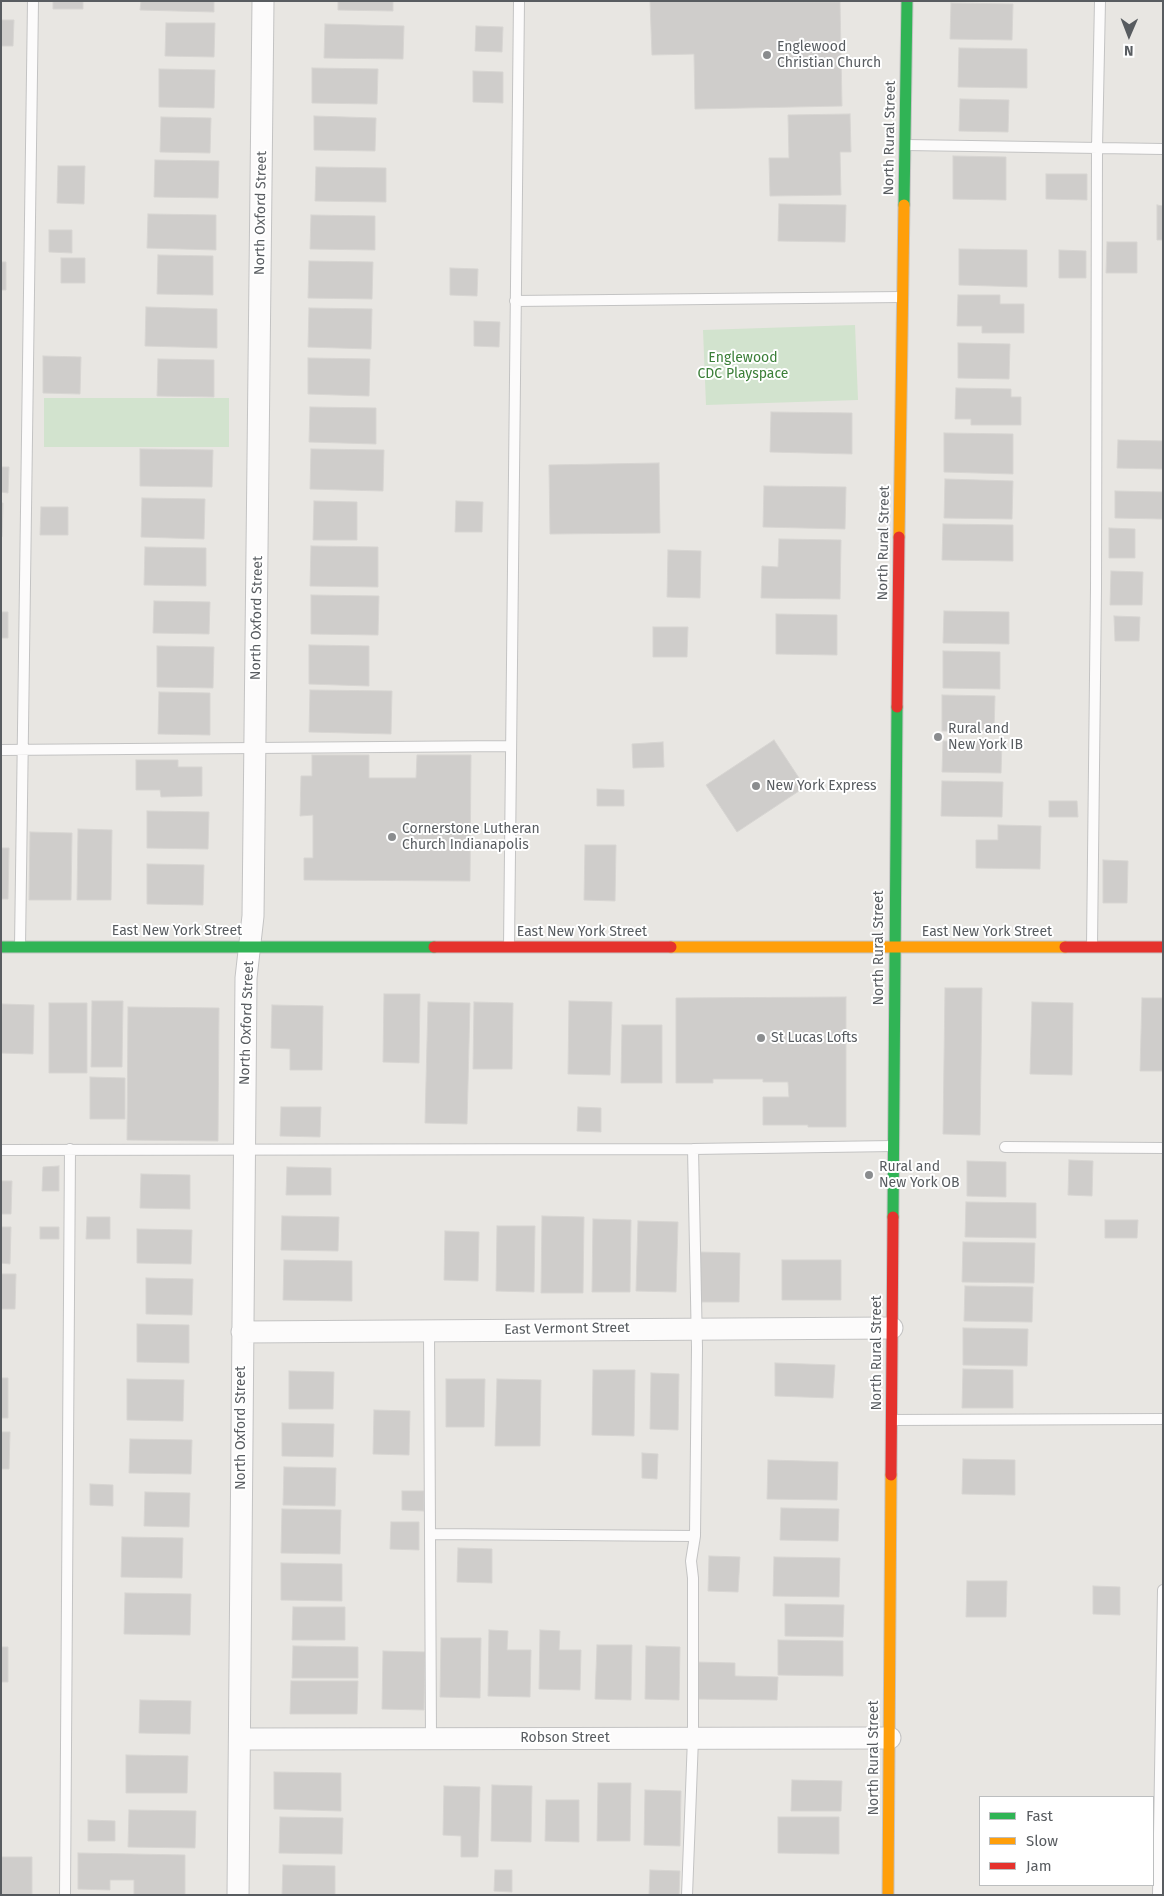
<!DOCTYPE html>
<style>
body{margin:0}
#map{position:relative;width:1164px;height:1896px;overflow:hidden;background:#e8e6e2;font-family:"Fira Sans",sans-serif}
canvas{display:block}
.frame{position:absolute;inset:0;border:2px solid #585c60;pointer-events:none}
.legend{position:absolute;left:979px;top:1796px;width:175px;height:90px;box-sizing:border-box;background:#fff;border:1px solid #bcbebf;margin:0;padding:6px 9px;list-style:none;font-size:15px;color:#585c60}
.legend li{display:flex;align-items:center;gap:10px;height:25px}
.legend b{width:25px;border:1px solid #bcbebf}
.north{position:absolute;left:1104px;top:10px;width:50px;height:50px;-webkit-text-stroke:4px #fff;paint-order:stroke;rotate:181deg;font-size:14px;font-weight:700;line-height:20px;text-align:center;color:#585c60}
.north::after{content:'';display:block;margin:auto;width:18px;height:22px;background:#585c60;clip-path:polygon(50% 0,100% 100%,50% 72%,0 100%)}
</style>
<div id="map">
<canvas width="1164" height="1896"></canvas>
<div class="frame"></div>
<ul class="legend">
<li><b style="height:6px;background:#30b455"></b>Fast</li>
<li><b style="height:6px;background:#ff9f0a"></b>Slow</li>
<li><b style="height:6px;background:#e5322d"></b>Jam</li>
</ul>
<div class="north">N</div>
</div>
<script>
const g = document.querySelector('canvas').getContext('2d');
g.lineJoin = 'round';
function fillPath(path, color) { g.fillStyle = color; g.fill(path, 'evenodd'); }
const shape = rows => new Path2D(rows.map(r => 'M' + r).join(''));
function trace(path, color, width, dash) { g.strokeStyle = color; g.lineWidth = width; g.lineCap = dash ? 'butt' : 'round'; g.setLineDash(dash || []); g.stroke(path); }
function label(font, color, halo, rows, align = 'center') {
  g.font = font + ' "Fira Sans",sans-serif'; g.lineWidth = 4; g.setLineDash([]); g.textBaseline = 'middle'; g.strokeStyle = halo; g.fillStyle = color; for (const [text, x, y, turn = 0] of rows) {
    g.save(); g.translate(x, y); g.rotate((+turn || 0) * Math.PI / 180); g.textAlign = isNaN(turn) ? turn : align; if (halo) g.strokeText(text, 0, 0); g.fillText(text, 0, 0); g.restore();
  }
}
fillPath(shape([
 [855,325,858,400,706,405,703,330],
 [44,398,229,398,229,447,44,447]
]), '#d2e3ce');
const building = shape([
 [53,1,83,1,83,9,53,9,53,1],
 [141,1,214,1,214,12,140,10,141,1],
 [338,1,393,1,393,11,338,10,338,1],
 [650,1,840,2,842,106,695,109,694,54,652,55,650,1],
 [951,3,1013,4,1012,40,950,39,951,3],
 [1,20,14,20,13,46,1,46,1,20],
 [166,23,215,23,214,57,165,56,166,23],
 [325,24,404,26,403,59,324,58,325,24],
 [476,26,503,27,502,52,475,51,476,26],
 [959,48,1027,49,1027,88,958,87,959,48],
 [312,68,378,69,377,104,312,103,312,68],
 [159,69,215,70,214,108,159,107,159,69],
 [473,71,503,72,503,103,473,102,473,71],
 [960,99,1009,100,1008,132,959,131,960,99],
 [850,114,851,152,840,152,841,195,770,196,769,158,789,158,788,115,850,114],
 [314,116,376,118,375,151,314,150,314,116],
 [161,117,211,118,210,153,160,152,161,117],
 [953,156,1006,157,1006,200,953,199,953,156],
 [155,160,219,161,218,198,154,197,155,160],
 [58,166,85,166,84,204,57,203,58,166],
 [316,167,386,168,386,202,315,201,316,167],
 [1046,174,1087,174,1087,200,1046,199,1046,174],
 [779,204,846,205,845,242,778,241,779,204],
 [1157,205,1163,206,1163,240,1157,240,1157,205],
 [148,214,216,215,216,250,147,248,148,214],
 [311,215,375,216,375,250,310,249,311,215],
 [49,230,72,230,72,253,49,252,49,230],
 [1107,242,1137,242,1137,273,1106,273,1107,242],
 [959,249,1027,250,1027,287,959,285,959,249],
 [1059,250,1086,251,1086,278,1059,278,1059,250],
 [158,255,213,256,213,295,157,294,158,255],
 [61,258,85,258,85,283,61,283,61,258],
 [309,261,373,262,372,299,308,298,309,261],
 [1,262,6,262,6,290,1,290,1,262],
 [450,268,478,269,477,296,450,295,450,268],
 [958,295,1000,295,1000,304,1024,304,1024,333,982,333,982,326,957,326,958,295],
 [146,307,217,309,217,348,145,346,146,307],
 [309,308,372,309,371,349,308,347,309,308],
 [474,321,500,322,499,347,474,346,474,321],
 [958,343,1010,344,1009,379,958,378,958,343],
 [43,356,81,357,80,394,43,393,43,356],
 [308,358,370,359,369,396,308,394,308,358],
 [158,359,214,360,214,397,157,396,158,359],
 [956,388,1011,389,1011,397,1021,397,1021,425,971,425,971,419,955,419,956,388],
 [310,407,376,408,376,444,309,442,310,407],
 [771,412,852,413,852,454,770,452,771,412],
 [944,433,1013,434,1013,474,944,472,944,433],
 [1118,440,1163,441,1163,469,1117,468,1118,440],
 [140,449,213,450,212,487,140,486,140,449],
 [311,449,384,450,383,491,310,489,311,449],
 [659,463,660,533,550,534,549,465,659,463],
 [1,467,9,467,8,493,1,492,1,467],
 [945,479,1013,481,1012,519,944,518,945,479],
 [764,486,846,487,845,529,763,527,764,486],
 [1115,491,1163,492,1162,519,1115,518,1115,491],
 [142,498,205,499,204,539,141,537,142,498],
 [314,501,357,502,357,540,313,540,314,501],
 [456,501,483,502,482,532,455,532,456,501],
 [1,503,3,503,2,537,1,537,1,503],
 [41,507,68,507,68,535,40,535,41,507],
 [943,524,1013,525,1013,561,942,560,943,524],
 [1109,528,1135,529,1135,558,1109,558,1109,528],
 [779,539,841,540,840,599,761,598,762,566,778,567,779,539],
 [311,546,378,547,378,587,310,586,311,546],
 [145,547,206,548,206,586,144,585,145,547],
 [668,550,701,551,700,598,667,597,668,550],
 [1111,571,1143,572,1142,605,1110,605,1111,571],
 [311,595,379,596,378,635,311,634,311,595],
 [154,601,210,602,209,634,153,633,154,601],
 [944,611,1009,612,1009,644,943,643,944,611],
 [1,612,8,612,8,638,1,638,1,612],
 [776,614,837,615,837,655,776,654,776,614],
 [1114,616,1140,617,1139,641,1115,641,1114,616],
 [653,627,688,627,687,657,653,657,653,627],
 [309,645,369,646,369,686,309,684,309,645],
 [157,646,214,647,213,688,157,687,157,646],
 [943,651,1000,652,1000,689,943,688,943,651],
 [310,690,392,691,391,734,309,732,310,690],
 [159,692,210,693,210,735,158,734,159,692],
 [942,695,995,696,994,732,942,731,942,695],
 [774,740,805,787,737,832,706,785,774,740],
 [943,741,1002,742,1001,773,942,772,943,741],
 [663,742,664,767,633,768,632,744,663,742],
 [312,755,369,755,369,778,416,778,417,755,471,755,470,881,304,880,304,858,313,858,313,815,300,816,301,776,312,776,312,755],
 [136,760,178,760,178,767,202,767,202,796,161,797,160,790,136,790,136,760],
 [942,781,1003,782,1002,817,941,816,942,781],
 [597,789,624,790,624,806,597,806,597,789],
 [1049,801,1077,801,1078,817,1049,817,1049,801],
 [147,811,209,812,208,849,147,848,147,811],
 [998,825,1041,826,1040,869,976,868,976,840,998,840,998,825],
 [78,829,112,830,111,900,77,900,78,829],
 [30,832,72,833,71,900,29,900,30,832],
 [585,845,616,845,615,901,584,900,585,845],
 [1,848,9,848,8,899,1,899,1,848],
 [1103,860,1128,861,1127,903,1103,903,1103,860],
 [147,864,204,865,203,905,147,904,147,864],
 [945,988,982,988,980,1135,943,1134,945,988],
 [384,994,420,994,419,1063,383,1062,384,994],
 [846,997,846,1127,808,1127,808,1125,763,1125,763,1097,789,1097,788,1082,763,1082,763,1079,713,1079,713,1083,676,1083,676,998,846,997],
 [1142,998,1163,998,1163,1071,1140,1071,1142,998],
 [92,1001,123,1001,122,1067,91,1067,92,1001],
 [569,1001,612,1002,610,1075,568,1074,569,1001],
 [428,1002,470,1003,467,1124,425,1123,428,1002],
 [474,1002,513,1003,512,1069,473,1069,474,1002],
 [1032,1002,1073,1003,1072,1075,1030,1074,1032,1002],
 [49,1003,87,1003,87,1073,49,1073,49,1003],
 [2,1004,34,1005,33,1054,1,1053,2,1004],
 [272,1005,323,1006,322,1070,290,1070,290,1049,271,1048,272,1005],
 [128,1007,219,1008,218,1141,127,1140,128,1007],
 [622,1025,662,1025,662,1083,621,1083,622,1025],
 [90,1077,125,1078,125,1119,90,1119,90,1077],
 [281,1107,321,1107,320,1137,280,1136,281,1107],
 [578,1107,601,1108,601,1132,577,1131,578,1107],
 [1069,1160,1093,1161,1092,1196,1068,1195,1069,1160],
 [967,1161,1006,1162,1006,1197,967,1196,967,1161],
 [59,1166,59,1191,42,1191,43,1167,59,1166],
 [287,1167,331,1168,331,1195,286,1195,287,1167],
 [141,1174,190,1175,190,1209,140,1208,141,1174],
 [1,1181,12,1181,11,1214,1,1214,1,1181],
 [966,1202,1036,1203,1036,1238,965,1237,966,1202],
 [282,1216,339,1217,338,1251,281,1250,282,1216],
 [542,1216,584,1217,583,1293,541,1293,542,1216],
 [87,1217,110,1217,110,1239,86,1239,87,1217],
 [593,1219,631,1220,630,1292,592,1292,593,1219],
 [1105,1220,1138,1220,1137,1238,1105,1238,1105,1220],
 [638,1221,678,1222,676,1292,636,1291,638,1221],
 [497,1226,535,1226,534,1292,496,1291,497,1226],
 [1,1227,11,1227,10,1264,1,1263,1,1227],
 [40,1227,59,1227,59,1239,40,1239,40,1227],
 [137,1229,192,1230,191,1264,137,1263,137,1229],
 [445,1231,479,1232,478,1281,444,1280,445,1231],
 [963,1242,1035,1243,1034,1283,962,1282,963,1242],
 [700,1252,740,1253,739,1302,699,1302,700,1252],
 [284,1260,352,1261,352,1301,283,1300,284,1260],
 [782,1260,841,1260,841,1300,782,1300,782,1260],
 [1,1274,16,1274,15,1309,1,1309,1,1274],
 [146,1278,193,1279,192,1315,146,1314,146,1278],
 [965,1286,1033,1287,1032,1322,964,1321,965,1286],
 [137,1324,189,1325,189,1363,137,1362,137,1324],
 [963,1328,1028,1329,1027,1366,963,1365,963,1328],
 [775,1363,835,1365,833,1398,775,1396,775,1363],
 [963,1369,1013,1370,1013,1408,962,1408,963,1369],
 [593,1370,635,1370,634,1436,592,1435,593,1370],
 [289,1371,334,1372,333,1409,289,1409,289,1371],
 [651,1373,679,1374,678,1430,650,1429,651,1373],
 [1,1378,8,1378,8,1418,1,1418,1,1378],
 [127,1379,184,1380,183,1421,127,1420,127,1379],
 [446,1379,485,1379,484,1427,446,1427,446,1379],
 [497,1379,541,1380,540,1446,495,1446,497,1379],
 [374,1410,410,1411,409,1455,373,1454,374,1410],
 [282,1423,334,1424,333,1457,282,1456,282,1423],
 [1,1432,10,1432,9,1469,1,1469,1,1432],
 [130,1439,192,1440,191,1474,129,1473,130,1439],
 [642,1453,658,1454,657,1479,642,1478,642,1453],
 [963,1459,1015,1460,1015,1495,962,1494,963,1459],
 [768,1460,838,1462,837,1500,767,1499,768,1460],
 [284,1467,336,1468,335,1506,283,1505,284,1467],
 [90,1484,113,1485,113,1506,90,1505,90,1484],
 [402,1491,424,1491,424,1511,402,1510,402,1491],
 [145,1492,190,1493,189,1527,144,1526,145,1492],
 [781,1508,839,1509,838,1541,780,1540,781,1508],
 [282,1509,341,1510,340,1554,281,1553,282,1509],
 [391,1522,419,1522,419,1550,390,1549,391,1522],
 [122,1537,183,1538,182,1578,121,1577,122,1537],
 [458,1548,492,1549,492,1583,457,1582,458,1548],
 [709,1556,740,1557,738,1592,708,1591,709,1556],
 [774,1557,840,1558,839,1597,773,1596,774,1557],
 [281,1563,342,1564,342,1601,281,1600,281,1563],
 [967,1581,1007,1581,1006,1617,966,1617,967,1581],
 [1093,1586,1120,1587,1120,1615,1093,1614,1093,1586],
 [125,1593,191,1594,190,1635,124,1634,125,1593],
 [785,1604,844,1605,843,1637,785,1636,785,1604],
 [293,1607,345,1607,345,1640,292,1640,293,1607],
 [489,1630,508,1631,507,1650,531,1650,530,1697,488,1696,489,1630],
 [540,1630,560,1631,559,1650,581,1650,580,1690,539,1689,540,1630],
 [441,1638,481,1638,480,1698,440,1697,441,1638],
 [778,1640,843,1641,843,1676,778,1675,778,1640],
 [597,1645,632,1645,631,1700,595,1699,597,1645],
 [293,1646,358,1647,358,1678,292,1678,293,1646],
 [646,1646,680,1647,679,1700,645,1699,646,1646],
 [1,1647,8,1647,8,1682,1,1682,1,1647],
 [383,1651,425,1652,424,1710,382,1709,383,1651],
 [696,1662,735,1663,735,1676,778,1677,777,1700,696,1699,696,1662],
 [291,1681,358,1681,357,1714,290,1714,291,1681],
 [140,1700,191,1701,190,1734,139,1733,140,1700],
 [126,1755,188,1756,187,1793,126,1793,126,1755],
 [274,1772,341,1773,341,1811,274,1809,274,1772],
 [792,1780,842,1781,841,1811,791,1811,792,1780],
 [598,1783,631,1783,630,1841,597,1841,598,1783],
 [492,1785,532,1786,531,1842,491,1841,492,1785],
 [444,1786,480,1787,478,1857,461,1857,461,1836,443,1835,444,1786],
 [645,1790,681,1791,680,1846,644,1845,645,1790],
 [546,1800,579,1800,579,1842,545,1841,546,1800],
 [129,1810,196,1811,195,1848,128,1847,129,1810],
 [280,1817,343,1818,342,1854,279,1853,280,1817],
 [778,1817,839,1817,839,1854,778,1853,778,1817],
 [88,1820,115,1821,115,1841,88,1841,88,1820],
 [78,1853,185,1855,185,1895,134,1895,134,1880,110,1880,110,1890,78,1889,78,1853],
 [1,1857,32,1857,32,1895,1,1895,1,1857],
 [283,1865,335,1866,335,1895,282,1895,283,1865],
 [495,1870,512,1870,512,1892,494,1891,495,1870],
 [650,1870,680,1871,679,1895,649,1895,650,1870]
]);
fillPath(building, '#cfcdcb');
trace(building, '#d7d5d2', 1);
const lane = shape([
 [906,145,1163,149],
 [515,301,902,297],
 [1,750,511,746],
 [20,946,33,1],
 [509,946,519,1],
 [1092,946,1096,588,1097,148,1100,1],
 [1005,1147,1163,1148],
 [1,1150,693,1149,893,1146],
 [429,1331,431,1739],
 [891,1420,1163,1419],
 [430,1534,695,1536],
 [65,1895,70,1149],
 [687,1895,693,1738,693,1578,691,1561,695,1536,697,1348,693,1149],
 [1158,1895,1163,1590]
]);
const street = shape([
 [242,1332,892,1328],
 [240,1739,890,1738],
 [238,1895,246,978,253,916,263,1]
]);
const fast = shape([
 [904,205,907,1],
 [1,947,434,947],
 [893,1217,897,707]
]);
const slow = shape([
 [899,537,904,205],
 [671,947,1065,947],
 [888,1895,891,1475]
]);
const jam = shape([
 [897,707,899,537],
 [434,947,671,947],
 [1065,947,1163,947],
 [891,1475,893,1217]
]);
trace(lane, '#c3c3c3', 12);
trace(street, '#c3c3c3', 23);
trace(fast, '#c4c4c4', 13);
trace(slow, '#c4c4c4', 13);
trace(jam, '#c4c4c4', 13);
trace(lane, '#fcfbfb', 10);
trace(street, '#fcfbfb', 21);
trace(fast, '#30b455', 11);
trace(slow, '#ff9f0a', 11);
trace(jam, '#e5322d', 11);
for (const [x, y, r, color] of [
 [767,55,5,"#8a8c8e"],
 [938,737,5,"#8a8c8e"],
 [756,786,5,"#8a8c8e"],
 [392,837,5,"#8a8c8e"],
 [761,1038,5,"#8a8c8e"],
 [869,1175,5,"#8a8c8e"]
]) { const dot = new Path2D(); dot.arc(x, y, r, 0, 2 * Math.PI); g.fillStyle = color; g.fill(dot); trace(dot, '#fff', 2); }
label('14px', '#585c60', '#fff', [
 ["Englewood",777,47],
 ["Christian Church",777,63],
 ["Rural and",948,729],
 ["New York IB",948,745],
 ["New York Express",766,786],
 ["Cornerstone Lutheran",402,829],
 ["Church Indianapolis",402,845],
 ["St Lucas Lofts",771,1038],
 ["Rural and",879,1167],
 ["New York OB",879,1183]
], 'left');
label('14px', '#585c60', '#fff', [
 ["North Rural Street",890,138,-89],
 ["North Oxford Street",261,213,-89],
 ["North Rural Street",884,543,-89],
 ["North Oxford Street",257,618,-89],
 ["East New York Street",177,931],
 ["East New York Street",582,932],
 ["East New York Street",987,932],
 ["North Rural Street",879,948,-90],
 ["North Oxford Street",247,1023,-88],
 ["East Vermont Street",567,1329,-1],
 ["North Rural Street",877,1353,-90],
 ["North Oxford Street",241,1428,-90],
 ["Robson Street",565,1738],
 ["North Rural Street",874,1758,-90]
]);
label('14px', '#3b7f38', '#fff', [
 ["Englewood",743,358],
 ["CDC Playspace",743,374]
]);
</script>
